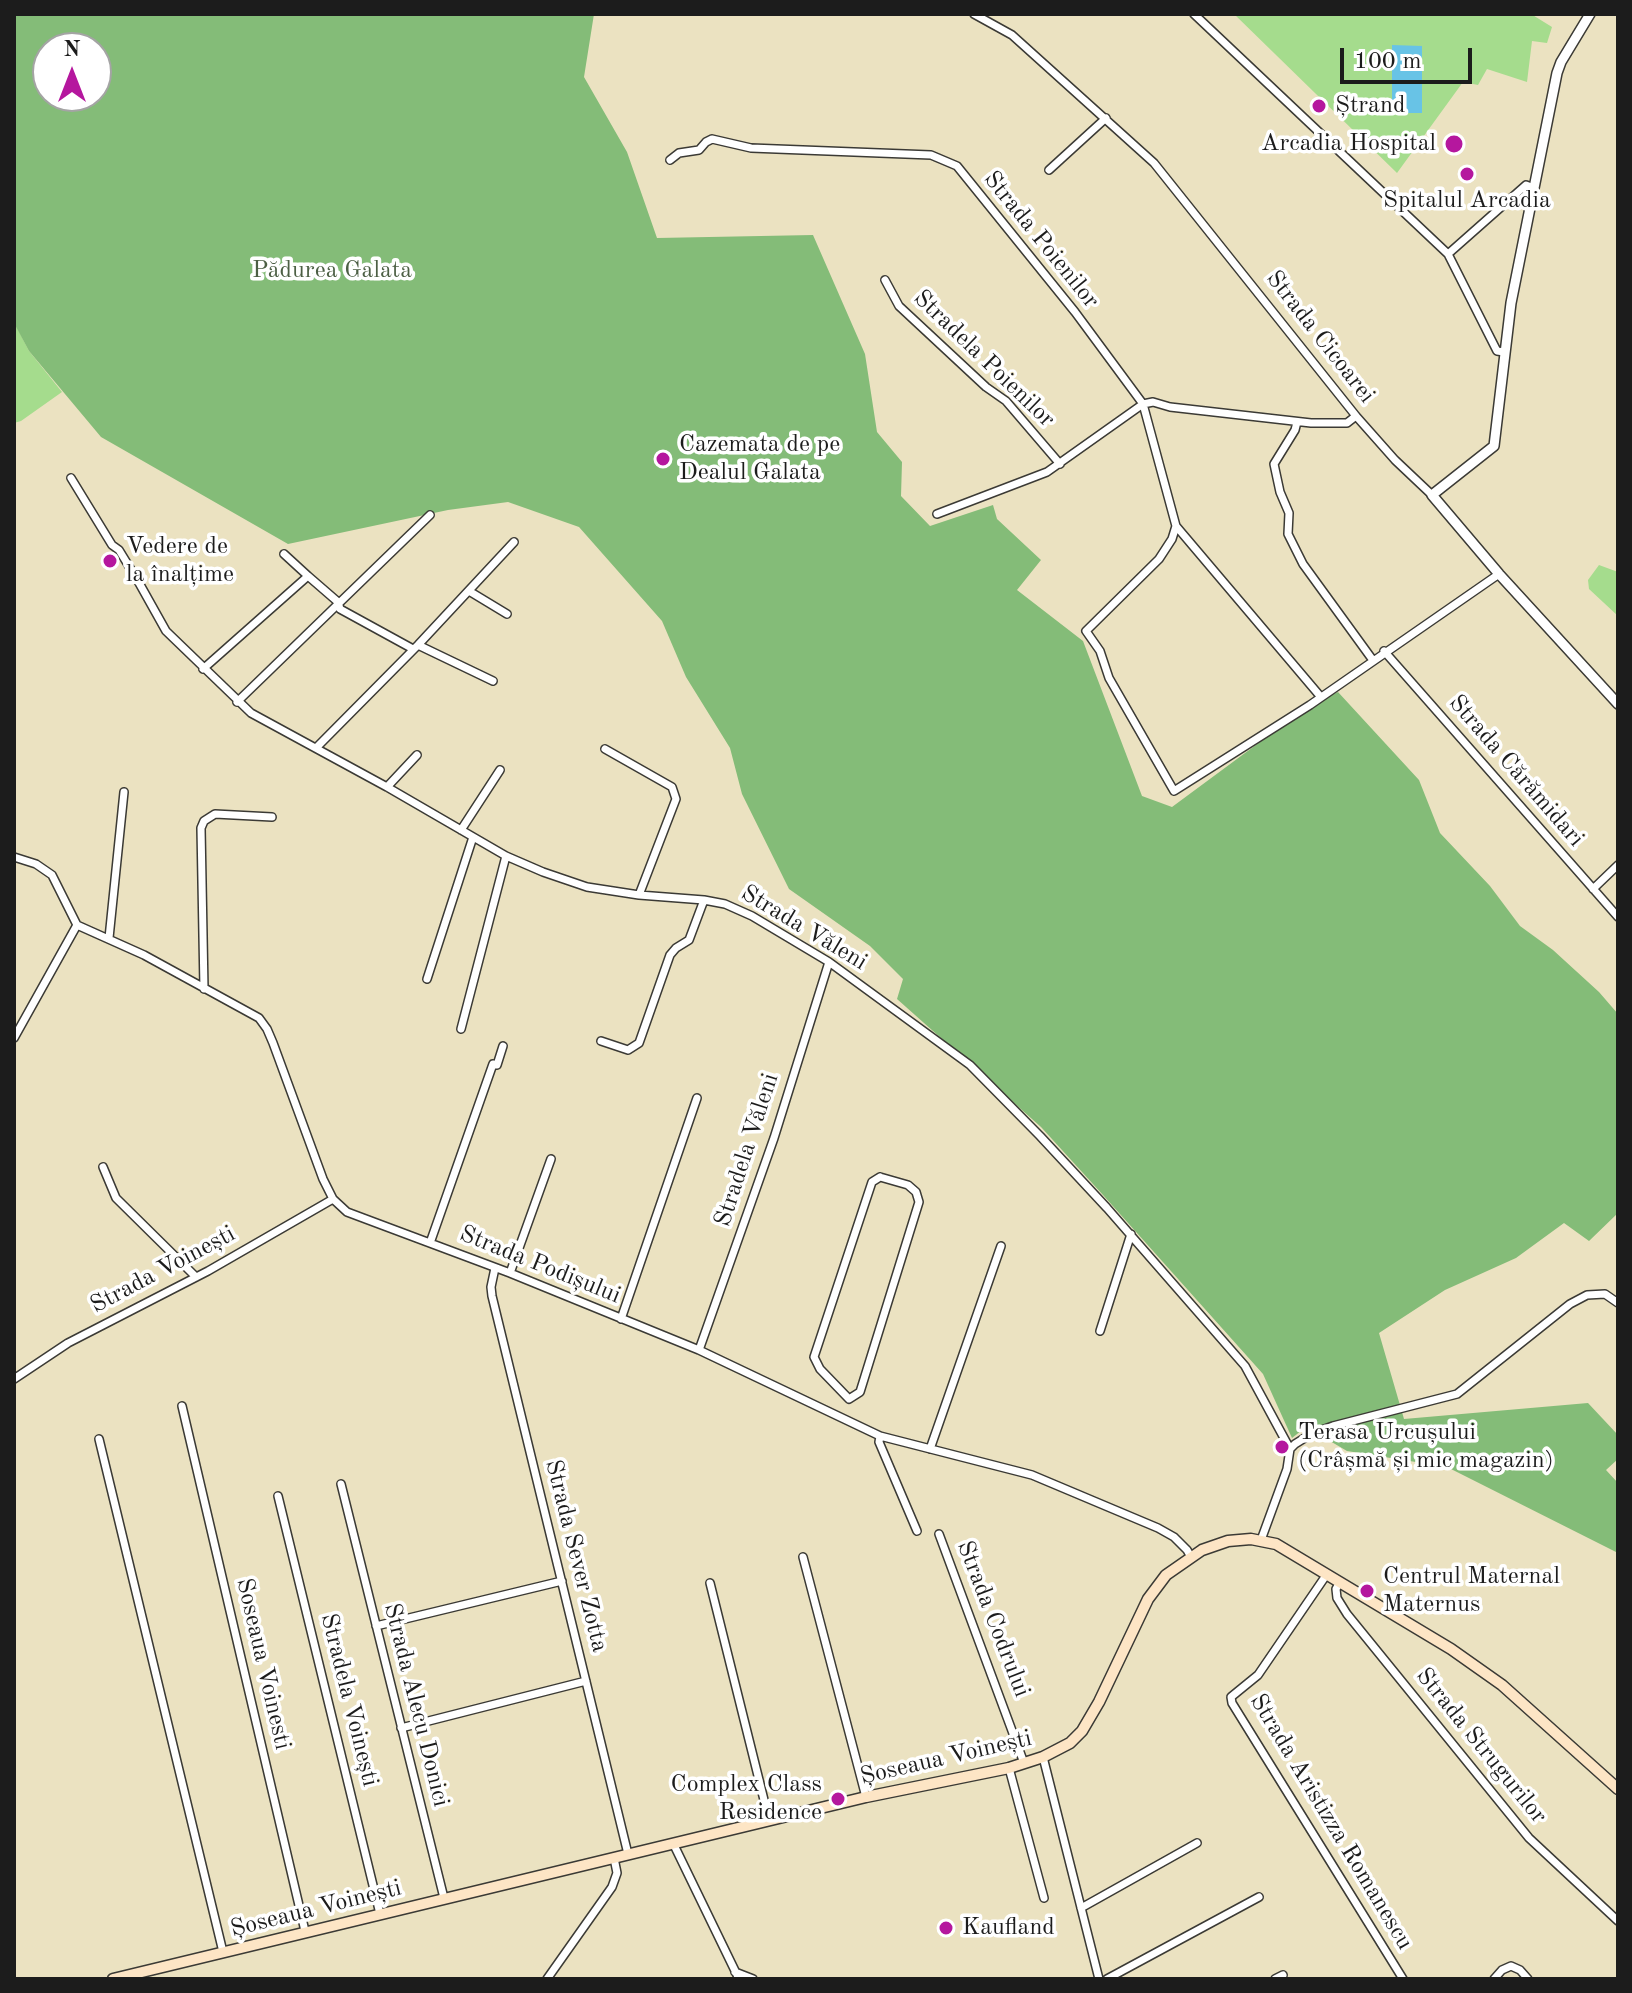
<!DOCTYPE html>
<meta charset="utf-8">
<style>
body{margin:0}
#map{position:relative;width:1632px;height:1993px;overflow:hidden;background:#ebe2c1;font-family:"Old Standard TT",serif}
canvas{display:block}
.frame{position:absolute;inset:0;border:16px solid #1c1c1c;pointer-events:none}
.north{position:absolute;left:32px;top:32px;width:80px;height:80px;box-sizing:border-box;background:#fff;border:2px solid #a4a4a4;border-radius:50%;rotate:0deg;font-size:22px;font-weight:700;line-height:32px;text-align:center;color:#1c1c1c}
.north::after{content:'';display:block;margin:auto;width:28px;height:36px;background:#b5179e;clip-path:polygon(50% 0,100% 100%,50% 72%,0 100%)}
.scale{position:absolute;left:1340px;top:48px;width:132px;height:36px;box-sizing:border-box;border:4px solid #1c1c1c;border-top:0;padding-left:10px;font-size:24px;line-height:28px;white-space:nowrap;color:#1c1c1c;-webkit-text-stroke:6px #fff;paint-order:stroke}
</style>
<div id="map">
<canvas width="1632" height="1993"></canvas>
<div class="frame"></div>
<div class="north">N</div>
<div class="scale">100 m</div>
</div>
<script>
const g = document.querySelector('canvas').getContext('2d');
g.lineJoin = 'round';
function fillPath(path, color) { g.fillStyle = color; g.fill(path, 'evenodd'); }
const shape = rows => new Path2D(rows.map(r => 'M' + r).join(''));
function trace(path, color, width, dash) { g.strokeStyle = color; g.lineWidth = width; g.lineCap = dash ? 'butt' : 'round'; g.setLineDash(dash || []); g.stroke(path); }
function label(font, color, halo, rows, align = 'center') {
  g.font = font + ' "Old Standard TT",serif'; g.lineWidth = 7; g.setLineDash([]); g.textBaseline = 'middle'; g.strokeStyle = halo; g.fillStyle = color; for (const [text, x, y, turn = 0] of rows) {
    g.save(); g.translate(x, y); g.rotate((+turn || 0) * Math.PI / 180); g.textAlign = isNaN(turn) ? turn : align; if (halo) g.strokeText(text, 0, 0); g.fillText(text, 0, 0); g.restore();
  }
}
fillPath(shape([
 [1234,14,1531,14,1552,27,1547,43,1532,41,1527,82,1487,69,1478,85,1463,82,1397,173],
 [14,322,29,351,62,392,21,421,14,423],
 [1599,565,1618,572,1618,616,1589,589,1588,580]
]), '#a5dc8d');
fillPath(shape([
 [14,14,594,14,584,77,627,152,657,238,813,235,865,354,877,432,902,462,901,496,930,526,993,505,997,519,1041,560,1017,590,1083,641,1142,796,1172,807,1310,705,1338,692,1419,780,1440,833,1490,886,1520,926,1553,950,1599,992,1618,1014,1618,1213,1589,1241,1564,1223,1516,1258,1445,1290,1379,1333,1404,1419,1588,1403,1618,1435,1618,1459,1606,1470,1618,1483,1618,1553,1447,1467,1347,1451,1306,1427,1292,1438,1263,1374,1103,1195,1041,1127,897,999,903,979,870,946,789,889,742,794,730,748,686,677,662,621,579,527,508,502,448,510,288,544,101,437,29,351,14,323],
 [48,48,96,48,96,96,48,96]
]), '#84bc78');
fillPath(shape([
 [1392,45,1422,46,1422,113,1392,113]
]), '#68c3e6');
const minor = shape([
 [974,14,1012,35,1154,163,1356,416,1395,460,1432,495],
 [1194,14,1448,254,1497,351,1504,352],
 [670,160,679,153,699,150,706,142,712,139,751,148,931,155,957,166,1075,312,1143,404,1176,526,1320,696],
 [1049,170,1106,118],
 [1448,254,1526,185,1534,188],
 [885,280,899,306,986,387,1006,401,1060,464],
 [1297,422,1295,430,1274,464,1280,492,1289,513,1288,534,1303,564,1372,659],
 [71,478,112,545,119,550,138,581,166,631,251,713,387,787,506,856,543,872,587,887,639,895,704,900,725,904,752,916,829,962,970,1065,1040,1136,1107,1208,1245,1366,1290,1449],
 [937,514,1047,472,1143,404,1153,402,1170,407,1311,423,1347,423,1356,416],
 [1176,526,1172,539,1159,559,1086,631,1100,651,1109,678,1174,791,1310,705,1499,574],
 [284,554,308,576],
 [469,591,507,614],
 [418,645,493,681],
 [1384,651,1618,917],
 [203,669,308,576,338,602,340,609,413,649],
 [237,702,430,515],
 [316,748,418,645,514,542],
 [605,749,672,787,676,799,639,895],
 [387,787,417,755],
 [461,830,500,770],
 [14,857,36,864,52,875,77,925,144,955,259,1018,267,1029,273,1043,323,1179,333,1199,347,1212,510,1273,699,1350,880,1436,1032,1475,1158,1528,1174,1537,1187,1550,1191,1557],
 [1593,889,1618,865],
 [109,938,124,792],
 [427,979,473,837],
 [204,989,201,828,204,821,215,814,272,817],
 [461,1029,506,856],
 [14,1038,77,925],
 [601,1041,628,1050,639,1043,670,955,676,948,689,940,704,900],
 [103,1167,116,1198,196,1277],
 [880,1177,908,1185,916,1192,919,1202,860,1392,849,1399,820,1369,814,1357,872,1182,880,1177],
 [430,1243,493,1064,497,1065,503,1046],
 [495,1268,491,1287,492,1296,628,1854],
 [510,1273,551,1159],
 [621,1319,697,1098],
 [1100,1331,1131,1234],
 [699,1350,774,1138,829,962],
 [14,1379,68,1343,208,1271,333,1199],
 [182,1406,305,1931],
 [880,1436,879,1442,917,1531],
 [99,1439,223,1952],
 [930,1449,1001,1246],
 [341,1484,444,1898],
 [278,1496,380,1914],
 [939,1534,1024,1763],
 [1261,1540,1287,1469,1290,1449,1295,1444,1311,1434,1333,1426,1457,1394,1570,1304,1587,1295,1605,1294,1618,1303],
 [803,1557,866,1797],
 [1327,1574,1258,1675,1231,1697,1232,1703,1403,1979],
 [1340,1582,1336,1589,1337,1598,1347,1614,1529,1838,1618,1921],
 [710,1583,769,1820],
 [376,1626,562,1581],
 [401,1728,586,1681],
 [1043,1757,1099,1979],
 [1009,1768,1044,1898],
 [673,1843,739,1979],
 [1081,1908,1197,1843],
 [735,1972,753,1979],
 [547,1979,612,1887,617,1873,614,1858],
 [1107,1979,1259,1897],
 [1275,1979,1283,1975],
 [1494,1979,1502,1970,1511,1966,1520,1970,1528,1979]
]);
const tertiary = shape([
 [1590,14,1561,62,1557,73,1511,303,1494,446,1432,495,1499,574,1618,704]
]);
const secondary = shape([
 [113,1979,866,1797,1009,1768,1043,1757,1070,1743,1082,1731,1099,1702,1148,1599,1166,1575,1202,1550,1228,1541,1251,1539,1276,1544,1451,1649,1502,1685,1618,1789]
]);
trace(minor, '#3b3a35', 10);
trace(tertiary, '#3b3a35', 12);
trace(secondary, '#3b3a35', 13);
trace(minor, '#fff', 7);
trace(tertiary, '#fff', 9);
trace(secondary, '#fde5c5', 10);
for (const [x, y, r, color] of [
 [1319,106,8,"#b5179e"],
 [1454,144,10,"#b5179e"],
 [1467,174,8,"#b5179e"],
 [663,459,8,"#b5179e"],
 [110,561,8,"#b5179e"],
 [1282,1447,8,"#b5179e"],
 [1367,1591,8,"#b5179e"],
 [838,1799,8,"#b5179e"],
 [946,1928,8,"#b5179e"]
]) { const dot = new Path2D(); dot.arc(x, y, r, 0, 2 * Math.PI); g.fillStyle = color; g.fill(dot); trace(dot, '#fff', 3); }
label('24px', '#1c1c1c', '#fff', [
 ["Ștrand",1335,106],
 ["Arcadia Hospital",1436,144,"right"],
 ["Spitalul Arcadia",1467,201,"center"],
 ["Cazemata de pe",679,445],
 ["Dealul Galata",679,473],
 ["Vedere de",126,547],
 ["la înalțime",126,575],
 ["Terasa Urcușului",1298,1433],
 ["(Crâșmă și mic magazin)",1298,1461],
 ["Centrul Maternal",1383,1577],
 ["Maternus",1383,1605],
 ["Complex Class",822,1785,"right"],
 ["Residence",822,1813,"right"],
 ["Kaufland",962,1928]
], 'left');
label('24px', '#1c1c1c', '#fff', [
 ["Strada Poienilor",1041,240,51],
 ["Strada Cicoarei",1320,337,52],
 ["Stradela Poienilor",984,359,44],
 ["Strada Cărămidari",1516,771,49],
 ["Strada Văleni",804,928,31],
 ["Stradela Văleni",747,1150,-72],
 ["Strada Podișului",540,1265,22],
 ["Strada Voinești",163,1270,-28],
 ["Strada Sever Zotta",576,1556,76],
 ["Strada Codrului",993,1619,69],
 ["Soseaua Voinesti",263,1664,77],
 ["Stradela Voinești",349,1700,76],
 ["Strada Alecu Donici",416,1705,76],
 ["Strada Strugurilor",1481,1746,51],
 ["Șoseaua Voinești",946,1758,-13],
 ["Strada Aristizza Romanescu",1331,1822,59],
 ["Șoseaua Voinești",316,1909,-14]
]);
label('24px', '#4c5f44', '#fff', [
 ["Pădurea Galata",332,271]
]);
</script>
